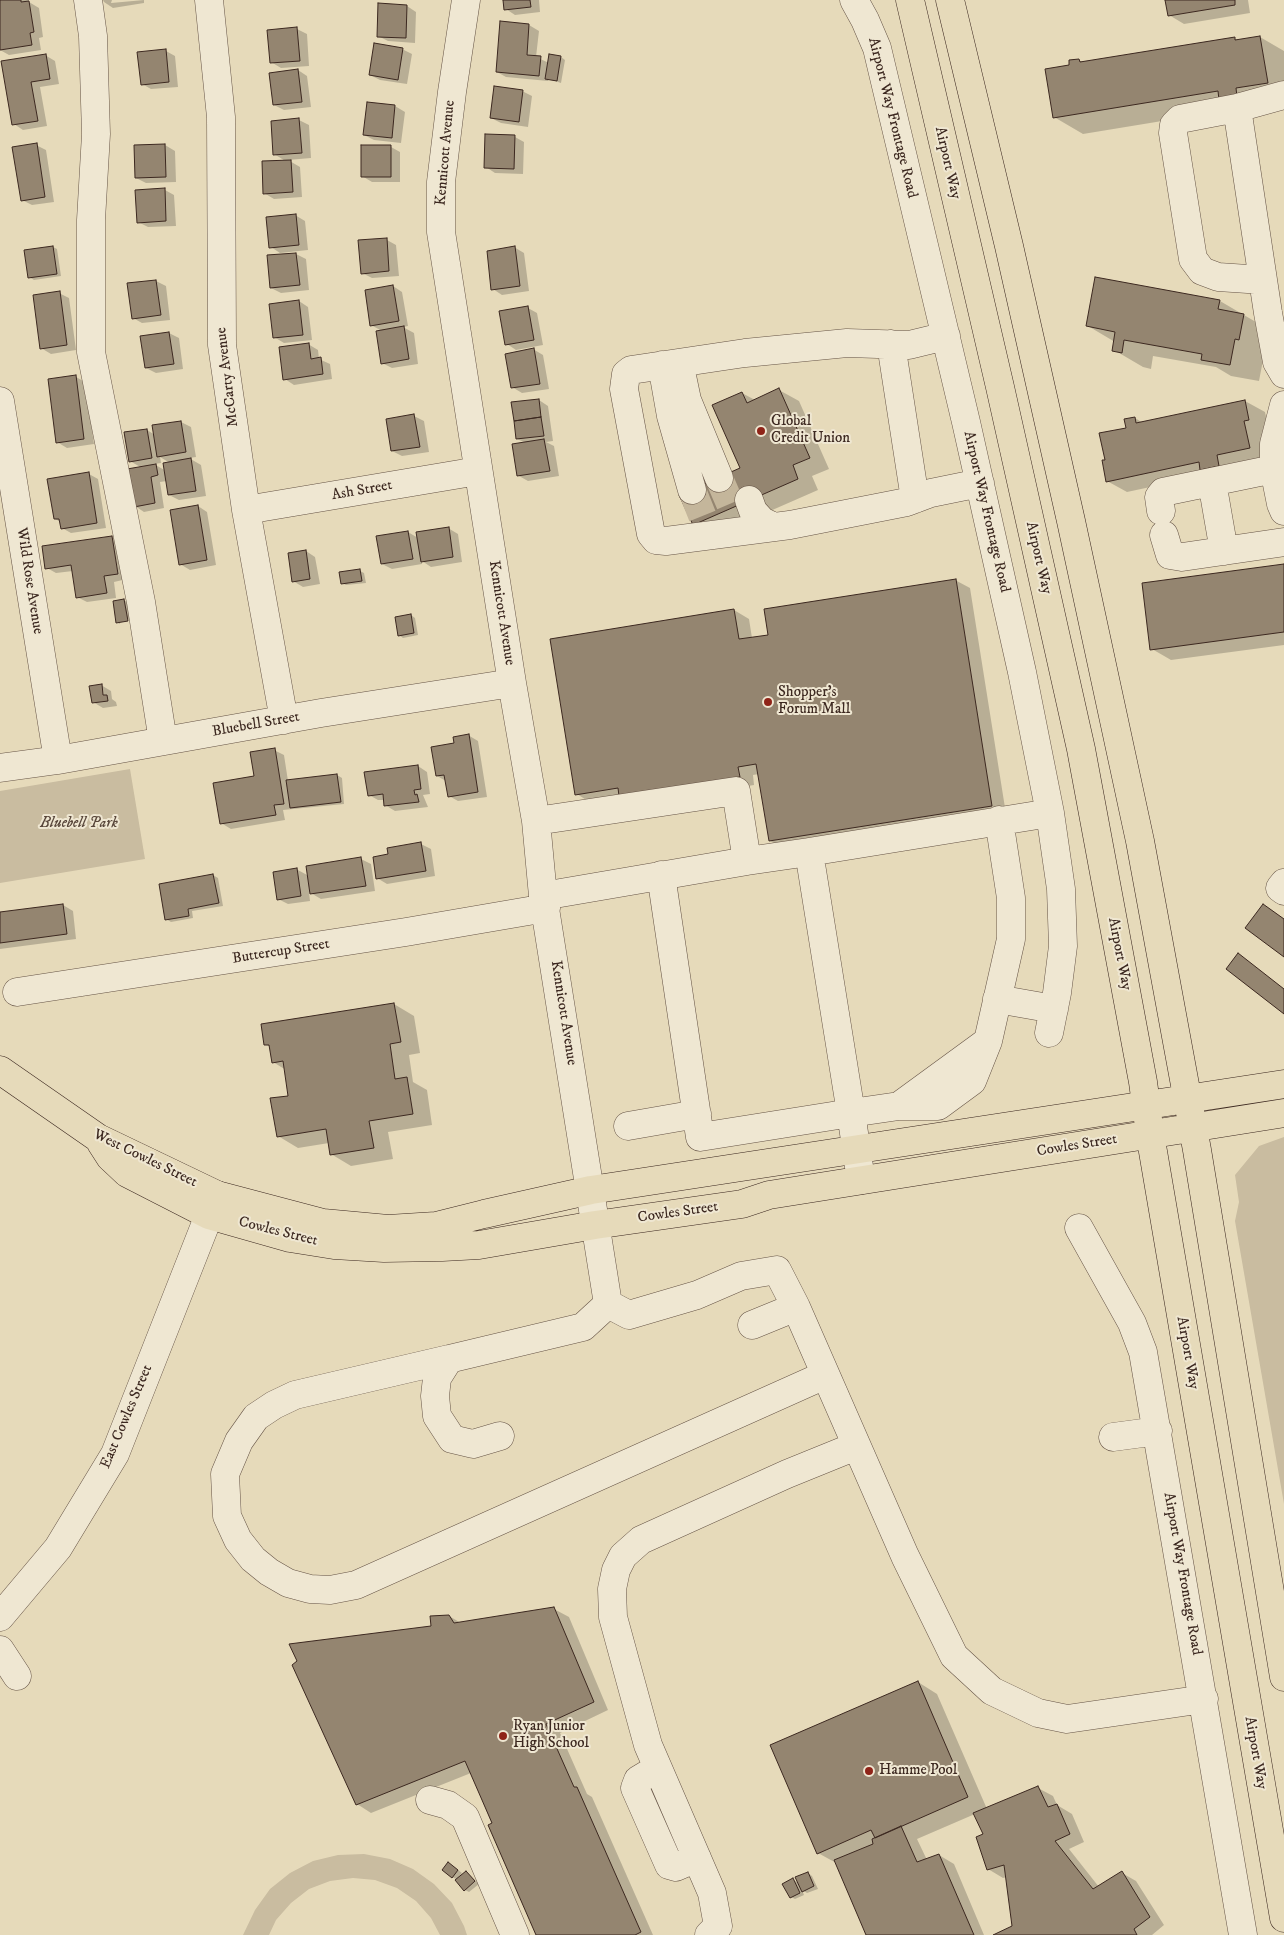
<!DOCTYPE html>
<style>
body{margin:0}
canvas{display:block;background:#e6daba}
</style>
<canvas width="1284" height="1935"></canvas>
<script>
const g = document.querySelector('canvas').getContext('2d');
g.lineJoin = 'round';
function fillPath(path, color) { g.fillStyle = color; g.fill(path, 'evenodd'); }
const shape = rows => new Path2D(rows.map(r => 'M' + r).join(''));
function trace(path, color, width, dash) { g.strokeStyle = color; g.lineWidth = width; g.lineCap = dash ? 'butt' : 'round'; g.setLineDash(dash || []); g.stroke(path); }
function label(font, color, halo, rows, align = 'center') {
  g.font = font + ' "IM FELL DW Pica",serif'; g.lineWidth = 4; g.setLineDash([]); g.textBaseline = 'middle'; g.strokeStyle = halo; g.fillStyle = color; for (const [text, x, y, turn = 0] of rows) {
    g.save(); g.translate(x, y); g.rotate((+turn || 0) * Math.PI / 180); g.textAlign = isNaN(turn) ? turn : align; if (halo) g.strokeText(text, 0, 0); g.fillText(text, 0, 0); g.restore();
  }
}
fillPath(shape([
 [130,769,145,859,0,883,0,791],
 [1284,1137,1284,1504,1235,1221,1239,1202,1235,1175,1259,1146],
 [364,1854,390,1859,413,1869,434,1884,452,1903,464,1926,467,1935,440,1935,431,1918,416,1901,397,1888,375,1880,353,1878,330,1881,309,1889,291,1903,276,1920,269,1935,243,1935,255,1910,270,1889,290,1873,313,1861,338,1855]
]), '#c9bca0');
fillPath(shape([
 [0,0,29,0,29,2,39,8,43,37,39,38,41,50,9,55,0,50],
 [103,0,112,0,111,3,144,0,144,3,113,8,104,2],
 [504,0,539,0,540,12,515,15,506,9],
 [1166,0,1248,0,1250,13,1184,24,1169,15],
 [407,6,416,12,415,43,388,41,378,36],
 [501,22,529,25,539,31,536,57,549,63,561,57,565,60,561,83,549,79,548,81,506,77,497,72],
 [297,29,307,34,309,66,281,68,271,62],
 [1260,37,1284,51,1284,101,1083,134,1054,117,1071,66,1079,60,1084,63,1234,38,1238,41],
 [402,49,412,54,407,84,380,80,370,75],
 [166,51,175,56,178,87,151,89,142,84],
 [45,55,55,61,59,84,40,87,47,126,23,130,14,124,3,62],
 [298,70,307,76,311,107,284,110,274,105],
 [522,91,532,96,528,127,501,123,491,118],
 [368,103,395,106,405,112,401,143,374,140,364,135],
 [299,120,309,125,311,158,288,160,300,167,302,197,274,199,264,193,287,162,274,154],
 [515,137,524,142,523,174,495,173,486,167],
 [36,145,46,150,54,202,32,205,22,200],
 [165,145,175,151,176,182,146,183,136,178,135,146],
 [391,147,400,152,400,182,372,182,362,176],
 [165,190,174,195,176,226,148,227,138,222],
 [295,215,305,221,308,250,280,253,271,247],
 [387,240,396,245,399,276,372,278,362,273],
 [53,247,57,249,61,276,34,280,29,277],
 [514,247,524,253,529,291,502,295,493,289],
 [296,254,306,259,309,290,281,293,271,288],
 [156,281,166,286,170,320,142,323,133,318],
 [393,286,402,292,408,326,403,327,414,333,418,364,392,368,382,363,382,331,371,325],
 [59,293,69,298,76,350,51,354,41,348],
 [299,301,308,307,312,340,284,343,274,337],
 [1220,301,1273,332,1264,355,1259,381,1231,376,1216,367,1153,356,1151,369,1143,367,1114,350,1115,342,1088,326],
 [528,308,537,313,543,345,516,350,507,344],
 [169,333,179,338,183,369,156,373,146,368],
 [308,344,318,350,319,359,330,364,332,379,294,385,285,379],
 [533,349,543,355,549,389,522,393,512,387],
 [76,377,85,382,94,444,67,448,57,442],
 [779,390,799,401,829,469,812,476,818,490,713,536,693,524,742,469,742,393,755,400],
 [539,400,548,406,553,441,546,442,554,446,559,476,528,481,519,476,526,443,517,439],
 [1245,401,1265,412,1269,431,1269,459,1211,474,1127,492,1107,481,1107,461,1135,418,1143,423],
 [414,416,424,421,429,452,402,456,392,451],
 [181,422,191,427,196,457,189,458,201,465,206,496,179,500,169,495,167,481,160,482,164,508,144,512,135,506,142,468,130,461,147,430,155,435,153,426],
 [160,457,170,463,166,471,154,464,161,463],
 [89,474,98,479,106,528,71,533,62,528,61,522,55,519],
 [198,506,207,512,216,565,190,570,180,564],
 [448,528,458,534,462,562,431,567,422,561,422,564,392,569,382,564,408,532,418,538],
 [112,537,121,543,127,579,114,582,116,598,87,602,77,597,73,571,56,573,47,568],
 [306,551,315,557,320,584,303,587,293,581],
 [1284,565,1284,645,1171,660,1152,649],
 [360,571,364,573,366,583,346,585,342,583],
 [955,580,970,588,1006,814,785,849,770,841,759,774,753,775,754,785,635,804,591,803,577,794,734,610,749,619,752,638,770,636],
 [124,600,128,603,131,619,120,621,120,624,117,622],
 [411,615,415,618,418,635,403,638,399,635],
 [101,685,111,691,112,699,116,702,117,706,103,708,93,702],
 [468,735,478,741,487,797,458,801,449,796,446,781,437,776,456,744],
 [274,750,284,755,288,781,337,775,342,778,344,804,283,810,285,820,231,829,221,823],
 [418,766,427,772,430,794,423,795,428,807,395,811,385,805,385,800,378,800,369,795],
 [421,844,431,849,435,876,387,884,377,878],
 [361,859,371,864,375,891,321,899,309,892,310,901,288,904,278,899,296,869,309,876],
 [213,875,218,878,223,906,192,911,193,918,171,922,166,919],
 [63,905,73,911,76,939,0,949,0,914],
 [394,1004,414,1016,420,1053,409,1055,413,1082,427,1090,432,1125,388,1132,393,1159,351,1166,331,1154,329,1143,298,1148,278,1136,290,1097,286,1070,273,1062,271,1047,265,1044],
 [554,1609,569,1617,608,1710,560,1733,587,1794,592,1797,653,1935,537,1935,471,1773,371,1813,357,1804,433,1627,449,1616,461,1623],
 [918,1682,937,1694,987,1809,1038,1788,1053,1796,1057,1805,1072,1814,1084,1842,1069,1849,1099,1887,1122,1873,1136,1881,1164,1925,1152,1935,996,1935,1014,1927,1007,1877,1003,1878,988,1869,984,1835,975,1814,917,1839,927,1860,939,1855,954,1864,984,1935,867,1935,838,1864,818,1853],
 [453,1866,462,1873,457,1879,466,1872,479,1884,469,1892,465,1890,458,1880,452,1877],
 [808,1873,812,1876,818,1889,807,1893,802,1890,804,1895,795,1899,791,1897,793,1880,799,1883]
]), '#0003');
const building = shape([
 [0,0,21,0,21,2,29,1,34,32,30,33,32,45,0,50,0,0],
 [503,0,530,0,531,7,504,10,503,0],
 [1165,0,1235,0,1235,5,1168,16,1165,0],
 [378,3,407,5,406,38,377,37,378,3],
 [500,21,529,24,527,55,541,56,539,76,496,72,500,21],
 [297,27,300,61,270,63,267,30,297,27],
 [1260,36,1268,83,1236,88,1237,97,1219,100,1218,91,1053,118,1045,69,1069,65,1069,60,1079,59,1080,62,1235,37,1235,40,1260,36],
 [374,43,403,48,398,80,369,75,374,43],
 [166,49,169,82,141,85,137,52,166,49],
 [46,54,50,79,31,82,38,121,12,125,1,61,46,54],
 [549,54,561,56,557,81,545,79,549,54],
 [298,69,302,102,273,105,269,73,298,69],
 [494,86,523,90,519,122,490,118,494,86],
 [367,102,395,105,392,138,363,135,367,102],
 [299,118,302,153,273,155,271,121,299,118],
 [485,134,515,135,514,169,484,168,485,134],
 [37,143,45,197,21,201,12,147,37,143],
 [165,144,166,177,135,178,134,145,165,144],
 [361,145,391,145,391,177,361,177,361,145],
 [291,160,293,192,263,194,262,161,291,160],
 [165,188,166,221,137,223,135,190,165,188],
 [296,214,299,245,269,248,266,217,296,214],
 [387,238,389,271,361,274,358,240,387,238],
 [53,246,57,274,28,278,24,250,53,246],
 [515,246,520,286,491,290,487,251,515,246],
 [296,253,300,285,270,288,267,255,296,253],
 [1095,277,1220,300,1218,309,1244,314,1239,340,1235,339,1230,365,1201,360,1202,354,1124,340,1122,353,1112,351,1115,332,1086,326,1095,277],
 [156,280,161,315,132,319,127,283,156,280],
 [393,285,399,321,370,326,365,290,393,285],
 [60,291,67,345,40,349,33,295,60,291],
 [299,300,303,335,273,338,269,304,299,300],
 [528,306,534,340,505,345,499,311,528,306],
 [404,326,409,359,381,364,376,331,404,326],
 [169,332,174,364,145,368,140,336,169,332],
 [309,343,311,359,321,357,323,374,283,380,279,347,309,343],
 [534,348,540,384,511,388,505,354,534,348],
 [76,375,84,439,56,443,48,379,76,375],
 [779,388,810,458,793,465,798,479,693,525,679,495,740,468,712,405,742,392,747,403,779,388],
 [539,399,541,417,514,421,511,402,539,399],
 [1245,400,1249,420,1244,421,1250,448,1217,455,1219,466,1200,470,1199,462,1106,482,1102,460,1105,460,1099,433,1126,428,1124,419,1135,417,1136,423,1245,400],
 [414,414,420,447,391,451,386,419,414,414],
 [541,417,544,436,516,439,514,421,541,417],
 [181,421,186,452,157,457,152,425,181,421],
 [147,429,152,458,129,462,124,432,147,429],
 [544,439,550,471,517,476,512,444,544,439],
 [191,458,196,491,168,495,163,463,191,458],
 [156,464,158,475,151,477,155,503,134,507,127,469,156,464],
 [89,472,97,523,61,529,59,519,54,519,47,479,89,472],
 [198,505,207,560,179,565,170,510,198,505],
 [449,527,453,557,421,562,416,532,449,527],
 [408,531,413,559,381,564,376,536,408,531],
 [112,536,118,574,104,576,107,593,76,598,71,565,45,569,42,546,112,536],
 [306,550,310,579,292,582,288,553,306,550],
 [1284,564,1284,632,1150,650,1142,583,1284,564],
 [360,569,362,581,341,584,339,572,360,569],
 [956,579,992,806,769,841,756,764,738,767,740,777,619,796,618,788,575,795,550,639,734,609,739,639,768,635,764,609,956,579],
 [124,599,128,621,116,623,113,601,124,599],
 [411,614,414,633,398,636,395,617,411,614],
 [102,684,103,695,107,695,108,701,92,703,89,686,102,684],
 [469,734,478,792,448,797,444,775,436,776,431,747,454,743,453,737,469,734],
 [275,748,284,804,274,805,276,815,220,824,213,783,254,776,250,752,275,748],
 [418,765,421,789,414,790,415,795,417,794,419,802,384,806,383,794,368,796,364,772,418,765],
 [337,774,341,802,290,808,286,780,337,774],
 [421,842,426,871,376,879,373,857,388,854,387,848,421,842],
 [361,857,366,886,310,894,306,866,361,857],
 [297,868,301,896,277,900,273,872,297,868],
 [213,874,219,903,188,909,189,916,165,920,159,884,213,874],
 [63,904,67,934,0,943,0,912,63,904],
 [1263,904,1284,919,1284,957,1245,928,1263,904],
 [1238,953,1284,989,1284,1014,1226,969,1238,953],
 [394,1003,401,1042,390,1044,395,1079,407,1077,413,1114,369,1121,374,1148,330,1155,326,1129,277,1137,270,1098,288,1096,283,1061,272,1063,269,1045,264,1045,261,1024,394,1003],
 [554,1607,594,1702,546,1724,574,1787,577,1787,641,1932,635,1935,536,1935,488,1825,492,1823,465,1761,356,1805,292,1665,297,1661,289,1644,431,1626,430,1616,449,1615,454,1623,554,1607],
 [918,1681,968,1797,875,1838,871,1830,817,1854,770,1745,918,1681],
 [1038,1786,1048,1807,1057,1804,1070,1834,1055,1841,1093,1889,1122,1871,1150,1917,1134,1929,1137,1935,993,1935,1012,1926,1004,1865,987,1870,976,1837,983,1834,973,1813,1038,1786],
 [901,1826,917,1862,939,1854,974,1935,866,1935,834,1860,873,1844,872,1839,901,1826],
 [448,1862,458,1870,452,1878,442,1870,448,1862],
 [466,1871,475,1881,464,1891,455,1880,466,1871],
 [808,1872,814,1886,802,1892,795,1877,808,1872],
 [793,1878,800,1893,790,1898,782,1884,793,1878]
]);
fillPath(building, '#948570');
trace(building, '#3c2820', 1);
trace(shape([
 [719,478,732,508],
 [692,490,704,520]
]), '#c4b69b', 28, [28, 14]);
const minor = shape([
 [88,0,93,36,96,134,91,220,91,352,141,602,163,741],
 [209,0,221,117,222,345,246,510,284,720],
 [466,0,452,92,441,182,441,232,512,683,536,821,543,896,608,1304],
 [854,0,865,20,877,48,966,422,1022,672,1050,813,1061,889,1063,946,1057,993,1049,1033],
 [1284,95,1237,108,1268,313,1277,362,1284,374],
 [1237,108,1180,119,1174,125,1173,133,1193,259,1202,271,1218,277,1263,280],
 [946,336,909,345,847,343,745,353,631,370,626,374,624,389,651,534,656,540,666,541,790,525,907,502,931,493,980,483],
 [891,344,915,499],
 [662,365,671,416,692,490],
 [683,366,682,376,687,400,719,478],
 [0,401,58,760],
 [1284,405,1274,444,1274,469,1281,504,1284,511],
 [1212,482,1224,551],
 [749,500,753,511,762,521,774,527],
 [246,510,478,471],
 [1161,511,1159,497,1163,492,1274,469],
 [1164,535,1170,555,1182,557,1284,542],
 [0,768,58,760,321,713,512,683],
 [536,821,736,791,747,861,543,896],
 [809,852,1050,813],
 [661,875,700,1137,851,1113,809,852,747,861],
 [1284,883,1280,888,1284,891],
 [17,992,406,932,546,908],
 [997,999,1054,1009],
 [899,1106,988,1041],
 [628,1126,697,1114],
 [861,1180,851,1113,899,1106,938,1106,972,1081,988,1041,1011,939,1011,898,999,820],
 [1079,1228,1132,1323,1143,1352,1243,1935],
 [608,1304,629,1315,697,1295,741,1276,777,1270,796,1307,905,1556,954,1656,992,1691,1038,1713,1067,1719,1204,1699],
 [752,1325,796,1307],
 [449,1359,295,1395,274,1405,256,1417,239,1441,225,1474,227,1516,238,1540,253,1559,269,1572,288,1583,310,1589,330,1590,356,1585,825,1375],
 [500,1436,473,1444,452,1439,437,1416,435,1396,437,1378,449,1359,583,1327,608,1304],
 [1113,1437,1158,1431],
 [0,1617,58,1548,115,1454,217,1195],
 [0,1650,17,1676],
 [658,1768,638,1780,635,1788,669,1865,676,1867,697,1858],
 [430,1800,448,1805,465,1817,515,1935],
 [709,1935,718,1926,712,1893,648,1745,613,1617,612,1589,616,1570,623,1556,641,1540,787,1474,856,1446]
]);
const major = shape([
 [910,0,1000,387,1081,749,1143,1082,1150,1134,1284,1918],
 [950,0,1009,246,1071,521,1140,841,1197,1150,1284,1677],
 [0,1070,98,1138,217,1195,323,1223,388,1229,436,1226,484,1214,591,1190,1284,1084],
 [101,1143,110,1157,127,1173,209,1215,290,1238,334,1245,384,1248,442,1247,479,1245,595,1225,742,1204,769,1195,1284,1113]
]);
trace(minor, '#665446', 29);
trace(major, '#3c2820', 29);
trace(minor, '#efe7d2', 28);
trace(major, '#e6daba', 28);
for (const [x, y, r, color] of [
 [761,431,5,"#8f2418"],
 [768,702,5,"#8f2418"],
 [503,1736,5,"#8f2418"],
 [869,1771,5,"#8f2418"]
]) { const dot = new Path2D(); dot.arc(x, y, r, 0, 2 * Math.PI); g.fillStyle = color; g.fill(dot); trace(dot, '#efe7d2', 2); }
label('15px', '#3c2820', '#efe7d2', [
 ["Airport Way Frontage Road",892,118,76],
 ["Kennicott Avenue",446,153,-85],
 ["Airport Way",947,163,77],
 ["McCarty Avenue",228,377,-97],
 ["Ash Street",362,491,-10],
 ["Airport Way Frontage Road",986,512,77],
 ["Airport Way",1038,558,77],
 ["Wild Rose Avenue",29,581,81],
 ["Kennicott Avenue",501,613,81],
 ["Bluebell Street",256,725,-10],
 ["Buttercup Street",281,952,-9],
 ["Airport Way",1119,954,79],
 ["Kennicott Avenue",563,1013,81],
 ["Cowles Street",1077,1146,-9],
 ["West Cowles Street",145,1159,26],
 ["Cowles Street",678,1213,-8],
 ["Cowles Street",278,1232,14],
 ["Airport Way",1187,1353,80],
 ["East Cowles Street",127,1417,-67],
 ["Airport Way Frontage Road",1182,1574,80],
 ["Airport Way",1255,1753,80]
]);
label('15px', '#3c2820', '#efe7d2', [
 ["Global",771,422],
 ["Credit Union",771,439],
 ["Shopper's",778,693],
 ["Forum Mall",778,710],
 ["Ryan Junior",513,1727],
 ["High School",513,1744],
 ["Hamme Pool",879,1771]
], 'left');
label('italic 15px', '#58463a', '#efe7d2', [
 ["Bluebell Park",79,824]
]);
</script>
